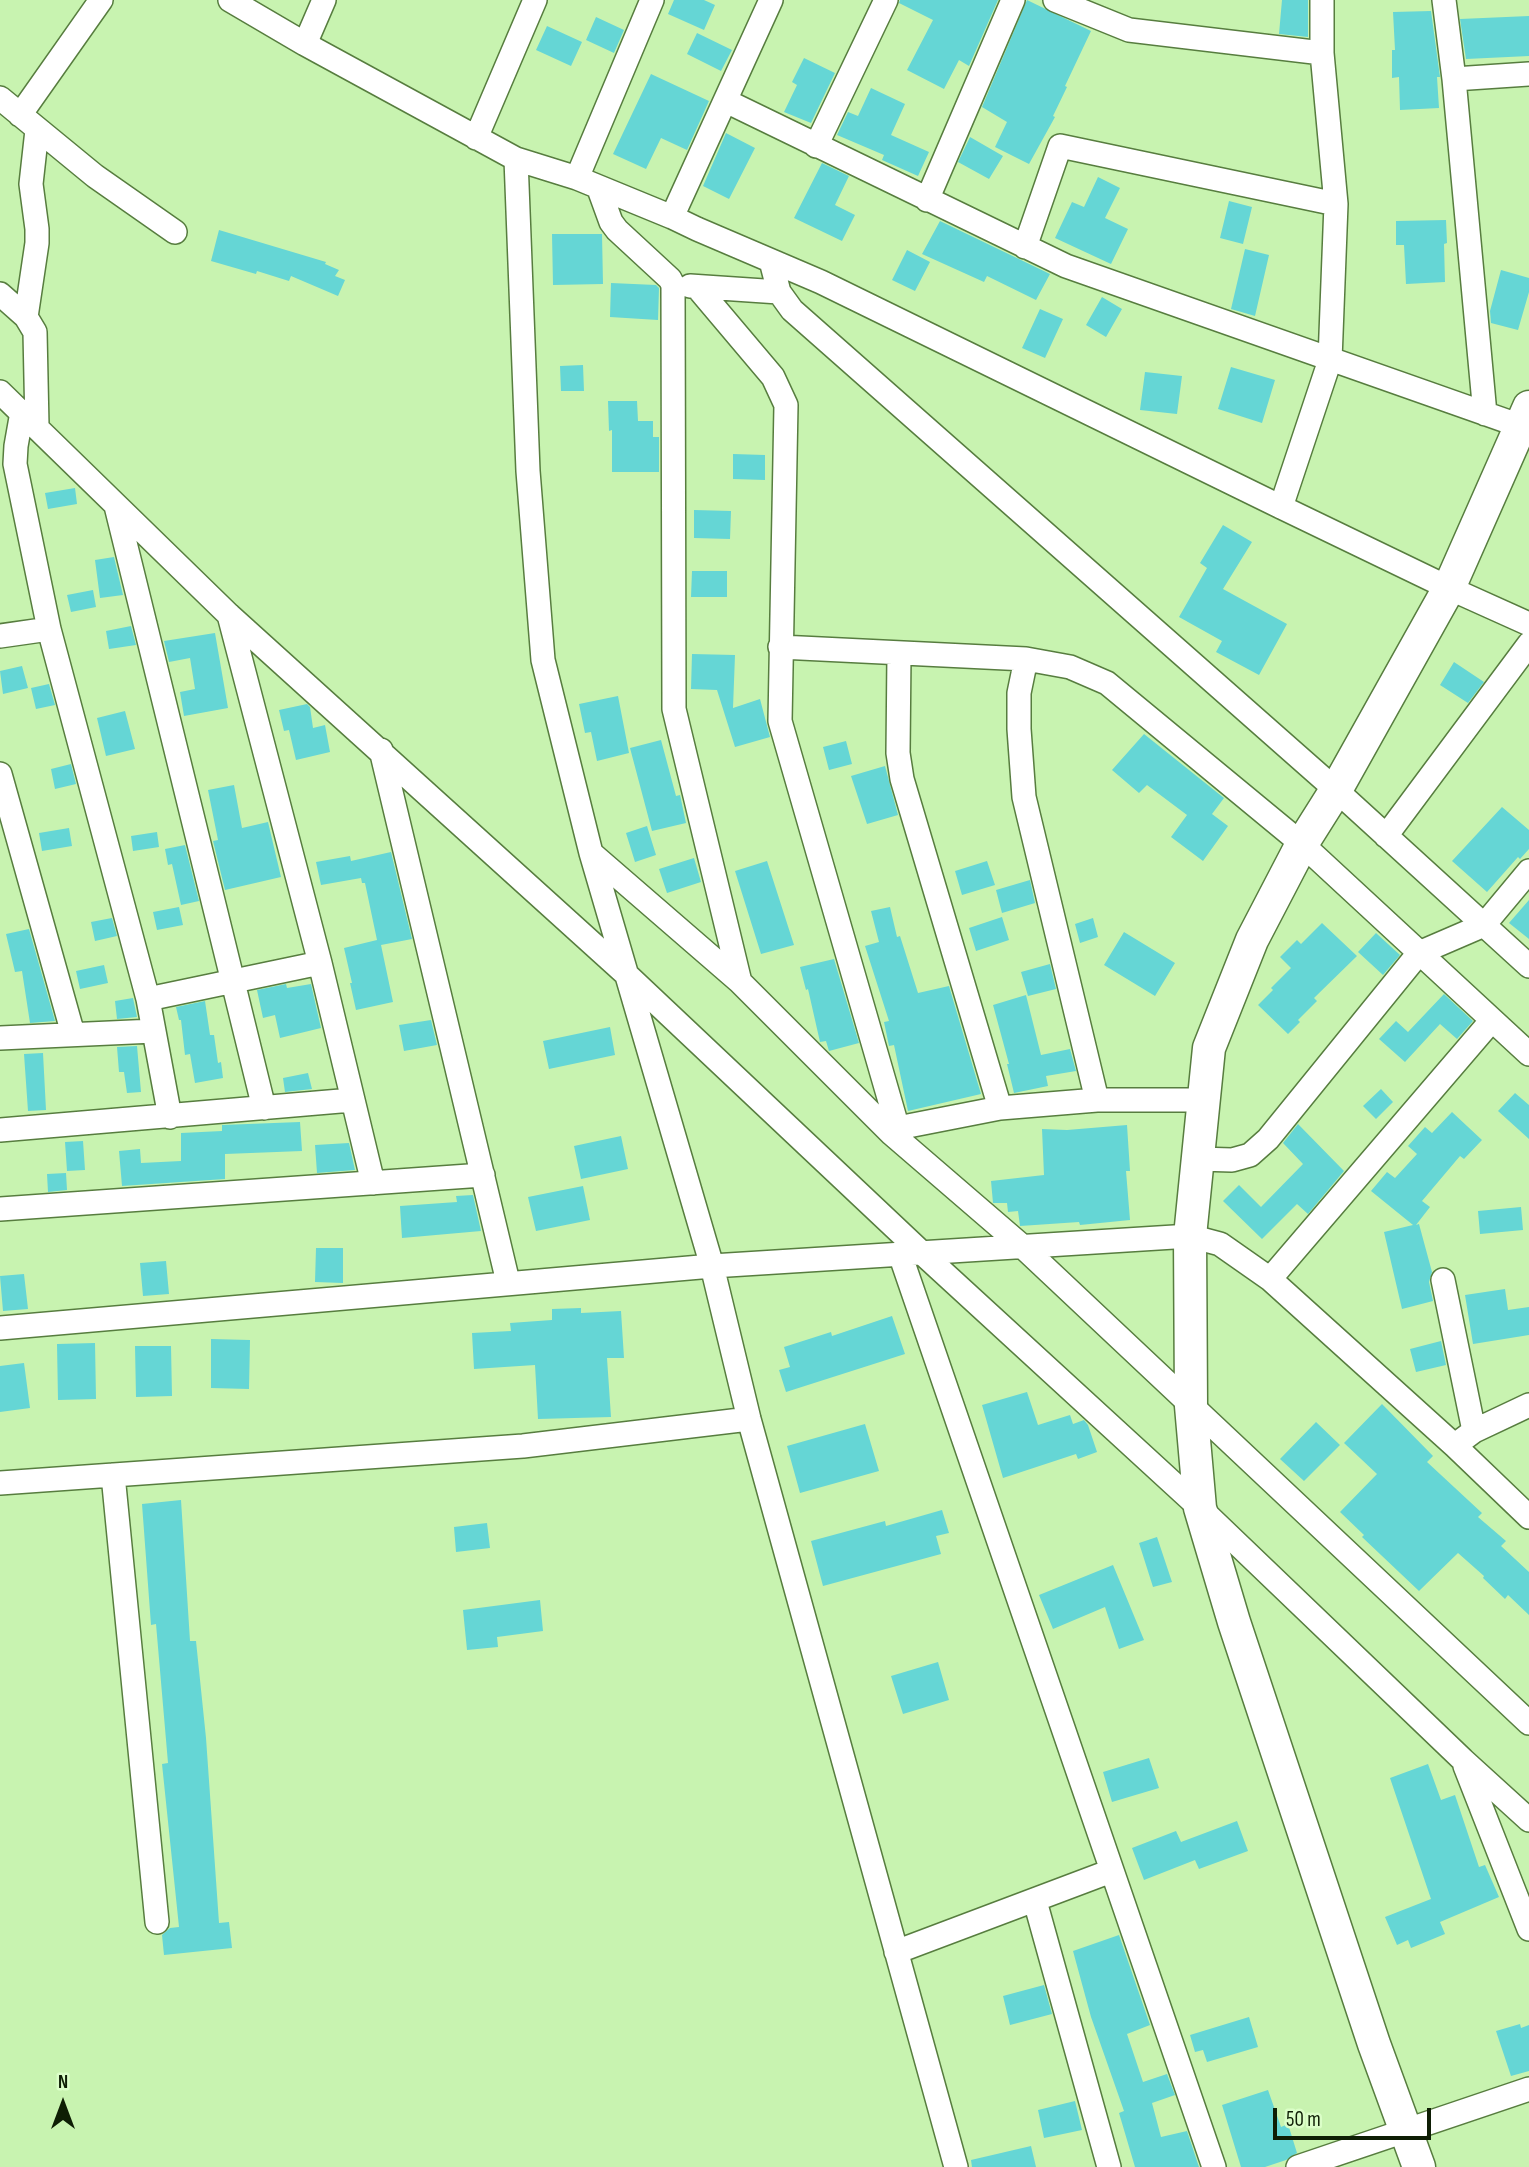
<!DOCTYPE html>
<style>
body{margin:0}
#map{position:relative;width:1529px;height:2167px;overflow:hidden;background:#c8f3b0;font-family:"Sofia Sans Condensed",sans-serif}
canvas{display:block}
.north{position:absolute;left:28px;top:2069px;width:70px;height:70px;-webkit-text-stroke:5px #dbfec8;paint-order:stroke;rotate:0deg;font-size:19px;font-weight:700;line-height:28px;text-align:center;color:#0e1e05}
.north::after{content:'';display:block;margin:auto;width:24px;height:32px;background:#0e1e05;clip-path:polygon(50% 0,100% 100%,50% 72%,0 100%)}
.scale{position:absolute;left:1273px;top:2108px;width:158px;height:32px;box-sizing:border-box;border:4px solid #0e1e05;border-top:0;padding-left:9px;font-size:21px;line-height:24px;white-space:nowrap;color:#0e1e05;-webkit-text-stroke:5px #dbfec8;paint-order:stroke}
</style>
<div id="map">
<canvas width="1529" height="2167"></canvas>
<div class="north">N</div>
<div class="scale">50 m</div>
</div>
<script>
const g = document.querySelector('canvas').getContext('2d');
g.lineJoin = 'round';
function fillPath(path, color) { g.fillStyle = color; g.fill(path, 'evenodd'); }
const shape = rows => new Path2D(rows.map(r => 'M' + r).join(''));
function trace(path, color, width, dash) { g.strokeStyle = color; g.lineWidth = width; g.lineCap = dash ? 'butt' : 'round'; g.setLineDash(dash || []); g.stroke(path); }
fillPath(shape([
 [674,0,704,0,715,5,704,30,668,14],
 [900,0,998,0,969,66,959,60,944,89,907,70,933,20,899,3],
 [1027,0,1091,31,1065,86,1067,87,1053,116,1055,117,1029,164,995,147,1007,122,982,107],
 [1282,0,1308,0,1308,37,1279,34],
 [1431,11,1440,77,1437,77,1439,108,1400,110,1399,77,1392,78,1392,50,1395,50,1393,12],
 [1529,16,1529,56,1466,59,1460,19],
 [596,17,624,30,614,53,586,40],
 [547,26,582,42,571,66,536,50],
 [697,33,732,50,721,71,687,54],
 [804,58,835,73,811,123,784,112,797,85,792,82],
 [651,74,709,101,687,150,661,138,646,169,613,154],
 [871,88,905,104,891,135,929,152,918,176,882,160,884,155,837,135,848,112,858,116],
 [726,133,755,148,729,199,703,186],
 [970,137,1003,156,989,179,958,162],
 [822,163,849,176,835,205,855,215,842,241,794,218],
 [1098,177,1120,188,1105,218,1128,229,1111,264,1055,238,1072,202,1084,207],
 [1229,201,1252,207,1243,244,1220,238],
 [1446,220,1447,243,1444,244,1445,282,1406,284,1404,245,1396,245,1396,221],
 [940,221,1050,274,1036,300,987,276,984,282,922,254],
 [219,230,326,262,325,264,339,270,335,276,345,280,338,296,291,276,289,281,257,271,256,274,211,261],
 [552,234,602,234,603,284,553,285],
 [1245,249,1269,255,1255,316,1231,309],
 [907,250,930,262,915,291,892,280],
 [1501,270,1529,278,1529,292,1518,330,1491,323,1490,311],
 [611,283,656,285,659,288,658,320,610,317],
 [1102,297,1122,309,1106,337,1086,325],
 [1040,309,1063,319,1045,358,1022,348],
 [583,365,584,391,561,391,560,366],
 [1231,367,1275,380,1262,423,1218,409],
 [1145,372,1182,376,1177,414,1140,410],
 [608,401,637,401,638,421,653,421,653,437,659,437,659,472,612,472,612,430,609,431],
 [733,454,765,455,765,480,733,479],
 [75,488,77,504,48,509,45,493],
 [694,510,731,511,730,539,694,538],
 [1223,525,1252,542,1223,589,1287,624,1259,675,1216,652,1222,641,1179,617,1207,568,1200,563],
 [114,557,123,595,100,598,95,560],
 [692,571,727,571,727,597,691,597],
 [93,590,96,607,71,612,67,595],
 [131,626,136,645,109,649,106,631],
 [215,633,228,708,184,716,180,692,195,689,190,658,169,662,164,641],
 [692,654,735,655,733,708,760,699,770,737,735,747,717,690,691,689],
 [1454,662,1484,682,1468,703,1440,685],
 [22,666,28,688,3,694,0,671],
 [49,684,55,705,36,709,31,688],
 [618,696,629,753,597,761,591,732,585,733,579,704],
 [307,704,310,707,313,728,325,725,330,752,296,760,289,730,284,731,279,710],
 [125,711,135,749,106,756,97,718],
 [1144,734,1224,798,1212,814,1228,826,1203,861,1171,837,1187,815,1147,785,1139,793,1112,770],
 [661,740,676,796,680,795,686,823,652,831,630,748],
 [846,741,852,764,829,770,823,747],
 [71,764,76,784,55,789,51,769],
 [885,766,898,815,867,824,851,776],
 [234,785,242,828,268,822,281,877,225,890,213,841,218,840,208,790],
 [1502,807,1529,830,1529,849,1520,859,1518,857,1487,892,1452,861],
 [647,826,656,855,635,862,626,833],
 [69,828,72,846,42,851,39,833],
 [157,832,159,847,133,851,131,836],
 [185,845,199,901,181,905,172,864,168,865,165,849],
 [391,852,412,939,381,945,393,1002,356,1010,350,983,352,983,344,948,377,940,365,883,362,883,361,878,321,885,316,862,350,856,351,861],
 [694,858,701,882,667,893,659,869],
 [767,861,794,945,761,954,735,871],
 [987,861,995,885,962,895,955,871],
 [1030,880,1035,903,1002,913,996,890],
 [1529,900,1529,939,1509,923],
 [179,907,183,925,157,930,153,912],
 [890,907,897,937,900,936,918,993,949,986,981,1094,908,1111,894,1045,889,1046,884,1022,889,1021,865,946,879,942,871,911],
 [1002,917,1009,940,976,951,969,928],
 [112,918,117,936,95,941,91,922],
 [1093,918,1098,937,1080,943,1075,924],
 [1322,923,1357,956,1314,998,1317,1001,1298,1020,1300,1022,1288,1034,1258,1005,1273,990,1271,988,1291,968,1280,957,1297,940,1301,944],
 [29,929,55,1021,30,1023,22,971,15,972,6,934],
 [1124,932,1175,963,1155,996,1104,965],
 [1376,933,1400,955,1383,975,1358,952],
 [834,959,859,1043,829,1051,826,1041,820,1042,808,989,806,990,800,967],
 [1050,964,1056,989,1028,996,1021,972],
 [104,965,108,983,80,989,76,971],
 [286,984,287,988,311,984,321,1028,280,1038,275,1015,263,1018,257,990],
 [1444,994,1473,1021,1457,1039,1440,1024,1405,1062,1379,1039,1396,1021,1408,1032],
 [1026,995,1041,1055,1070,1049,1076,1071,1046,1076,1048,1086,1014,1093,1007,1064,1009,1064,993,1005],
 [133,998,137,1017,117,1019,115,1001],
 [205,1001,210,1035,214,1035,218,1063,221,1062,223,1078,195,1083,190,1054,185,1055,181,1020,179,1020,176,1007],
 [431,1020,437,1045,404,1051,399,1025],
 [610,1027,615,1055,549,1069,543,1041],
 [137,1046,141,1092,127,1093,124,1072,119,1072,117,1047],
 [43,1053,46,1110,28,1111,24,1054],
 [308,1073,312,1089,285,1092,283,1078],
 [1381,1089,1393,1102,1376,1119,1363,1106],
 [1515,1093,1529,1105,1529,1139,1498,1111],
 [1452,1112,1482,1140,1464,1159,1460,1156,1422,1201,1430,1207,1416,1225,1419,1224,1432,1272,1429,1282,1433,1301,1402,1309,1384,1232,1413,1225,1371,1191,1387,1172,1395,1178,1417,1154,1408,1146,1425,1127,1432,1133],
 [300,1122,302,1151,225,1154,225,1179,122,1186,119,1151,140,1149,141,1163,181,1161,181,1133,222,1131,222,1125],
 [1298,1124,1344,1171,1308,1214,1297,1204,1262,1239,1223,1201,1239,1185,1261,1207,1303,1164,1283,1143],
 [1127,1125,1130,1171,1126,1171,1130,1220,1080,1225,1079,1222,1020,1226,1018,1211,1008,1212,1007,1203,993,1203,991,1181,1044,1175,1042,1129,1067,1130],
 [621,1136,628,1169,581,1179,574,1146],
 [83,1141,85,1170,67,1171,65,1142],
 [349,1143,355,1170,317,1173,315,1145],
 [66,1173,67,1190,48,1192,47,1174],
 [583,1186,590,1220,536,1231,528,1197],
 [473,1195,481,1231,402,1238,400,1206,457,1202,456,1196],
 [1521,1207,1523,1230,1480,1234,1478,1211],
 [316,1248,343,1248,343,1283,315,1282],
 [166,1261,169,1294,143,1296,140,1263],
 [24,1274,28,1309,3,1311,0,1276],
 [1505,1289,1508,1310,1529,1307,1529,1335,1473,1344,1465,1295],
 [581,1308,581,1313,621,1311,624,1358,607,1358,611,1417,538,1419,535,1365,474,1369,472,1333,511,1331,510,1323,552,1320,552,1309],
 [892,1316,905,1354,786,1392,779,1370,790,1367,784,1347,831,1332,832,1336],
 [211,1339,250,1340,249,1389,211,1388],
 [1441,1341,1446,1365,1416,1372,1410,1349],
 [95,1343,96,1399,58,1400,57,1344],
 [135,1346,171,1346,172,1396,136,1397],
 [24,1363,30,1408,0,1412,0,1366],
 [1027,1392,1038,1425,1070,1415,1073,1424,1084,1420,1088,1425,1097,1452,1078,1459,1076,1454,1003,1478,982,1405],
 [1382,1404,1433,1456,1427,1462,1482,1513,1478,1517,1506,1541,1501,1546,1529,1572,1529,1615,1508,1595,1505,1599,1483,1578,1484,1576,1458,1553,1419,1591,1362,1537,1364,1535,1340,1512,1377,1474,1344,1443],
 [1316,1422,1340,1445,1304,1481,1280,1459],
 [865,1424,879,1471,800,1493,787,1446],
 [181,1500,190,1641,196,1641,206,1738,219,1923,229,1922,232,1948,164,1955,162,1935,170,1928,179,1927,162,1764,168,1763,156,1624,151,1625,142,1504],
 [942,1510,949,1533,936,1536,941,1554,823,1586,811,1541,885,1521,886,1526],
 [487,1523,490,1548,456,1552,454,1527],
 [1157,1537,1172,1582,1153,1587,1139,1543],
 [1113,1565,1144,1640,1119,1649,1105,1607,1053,1629,1039,1595],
 [540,1600,543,1631,497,1637,498,1647,467,1650,463,1610],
 [938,1662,949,1700,903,1714,891,1676],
 [1149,1758,1159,1788,1112,1802,1103,1772],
 [1428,1764,1441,1800,1455,1795,1479,1867,1485,1865,1499,1897,1440,1922,1445,1934,1411,1948,1408,1940,1397,1945,1385,1917,1431,1899,1390,1778],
 [1237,1821,1248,1851,1199,1869,1195,1860,1144,1880,1132,1848,1176,1831,1181,1842],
 [1119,1935,1150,2025,1127,2034,1143,2082,1167,2074,1175,2095,1152,2103,1161,2137,1187,2131,1199,2167,1135,2167,1119,2113,1124,2111,1091,2017,1073,1951],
 [1044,1985,1052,2014,1010,2025,1003,1996],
 [1249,2017,1258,2047,1207,2062,1203,2050,1195,2052,1190,2035],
 [1520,2024,1521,2028,1529,2025,1529,2071,1511,2076,1496,2031],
 [1268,2090,1281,2127,1288,2124,1297,2153,1286,2160,1265,2167,1241,2167,1222,2105],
 [1075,2101,1082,2130,1044,2138,1038,2110],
 [1031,2146,1036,2167,972,2167,971,2160]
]), '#65d6d5');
const street = shape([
 [230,0,305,44,516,159,577,178,672,217,697,229,821,282,1281,507,1449,588,1529,624],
 [1055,0,1129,30,1322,53],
 [1444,0,1454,79,1485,414],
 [305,44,324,0],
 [1454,79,1529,74],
 [0,98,95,176,175,232],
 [726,101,1066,266,1529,429],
 [20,115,101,0],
 [476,138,535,0],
 [816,146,886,0],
 [516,159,528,471,543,660,591,853,712,1266,749,1419,956,2167],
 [577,178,652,0],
 [599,189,611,222,617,230,670,279,673,285,674,709,740,982],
 [927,200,1013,0],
 [672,217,771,0],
 [1025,247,1060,146,1336,204],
 [771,261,779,292,792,310,1336,790,1529,966],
 [690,286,779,292],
 [697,287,773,377,786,405,780,721,898,1129],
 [0,294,26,317,35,332,37,426],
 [26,317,37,243,37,229,31,184,37,130],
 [0,392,229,615,626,974,922,1253,1200,1508,1463,1760,1529,1820],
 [22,412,16,446,15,464,49,629,148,999,170,1117],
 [116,506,264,1108],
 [1281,507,1330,360,1336,204,1322,53,1322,0],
 [229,615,320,963,373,1183],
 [0,636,49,629],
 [780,647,1026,659,1070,667,1107,683,1302,844,1529,1054],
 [899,654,898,753,902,779,1000,1108],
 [1026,659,1019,693,1019,729,1024,797,1097,1100],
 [381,750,508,1282],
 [0,774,73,1034],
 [1386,836,1529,644],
 [591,853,740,982,892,1134,1022,1246,1529,1723],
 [148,999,320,963],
 [0,1038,154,1031],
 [0,1130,352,1100],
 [892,1134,908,1126,1000,1108,1097,1100,1203,1100],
 [1198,1159,1232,1160,1250,1155,1268,1139,1419,953,1484,925,1529,871],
 [0,1209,483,1175],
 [900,1254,1214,2167],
 [1270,1279,1492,1020],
 [1443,1280,1474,1431],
 [0,1328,712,1266,1190,1236,1220,1244,1270,1279,1455,1446,1529,1517],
 [1462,1440,1474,1431,1529,1405],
 [113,1475,157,1922],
 [0,1483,523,1446,749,1419],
 [1465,1766,1529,1929],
 [1035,1901,1109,2167],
 [896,1952,1111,1871],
 [1298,2167,1529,2089]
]);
const secondary = shape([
 [1419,2167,1374,2044,1234,1622,1200,1508,1191,1406,1190,1236,1209,1048,1252,940,1302,844,1336,790,1449,588,1529,407]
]);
trace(street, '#577d3f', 26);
trace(secondary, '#577d3f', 35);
trace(street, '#fff', 23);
trace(secondary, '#fff', 32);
</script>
